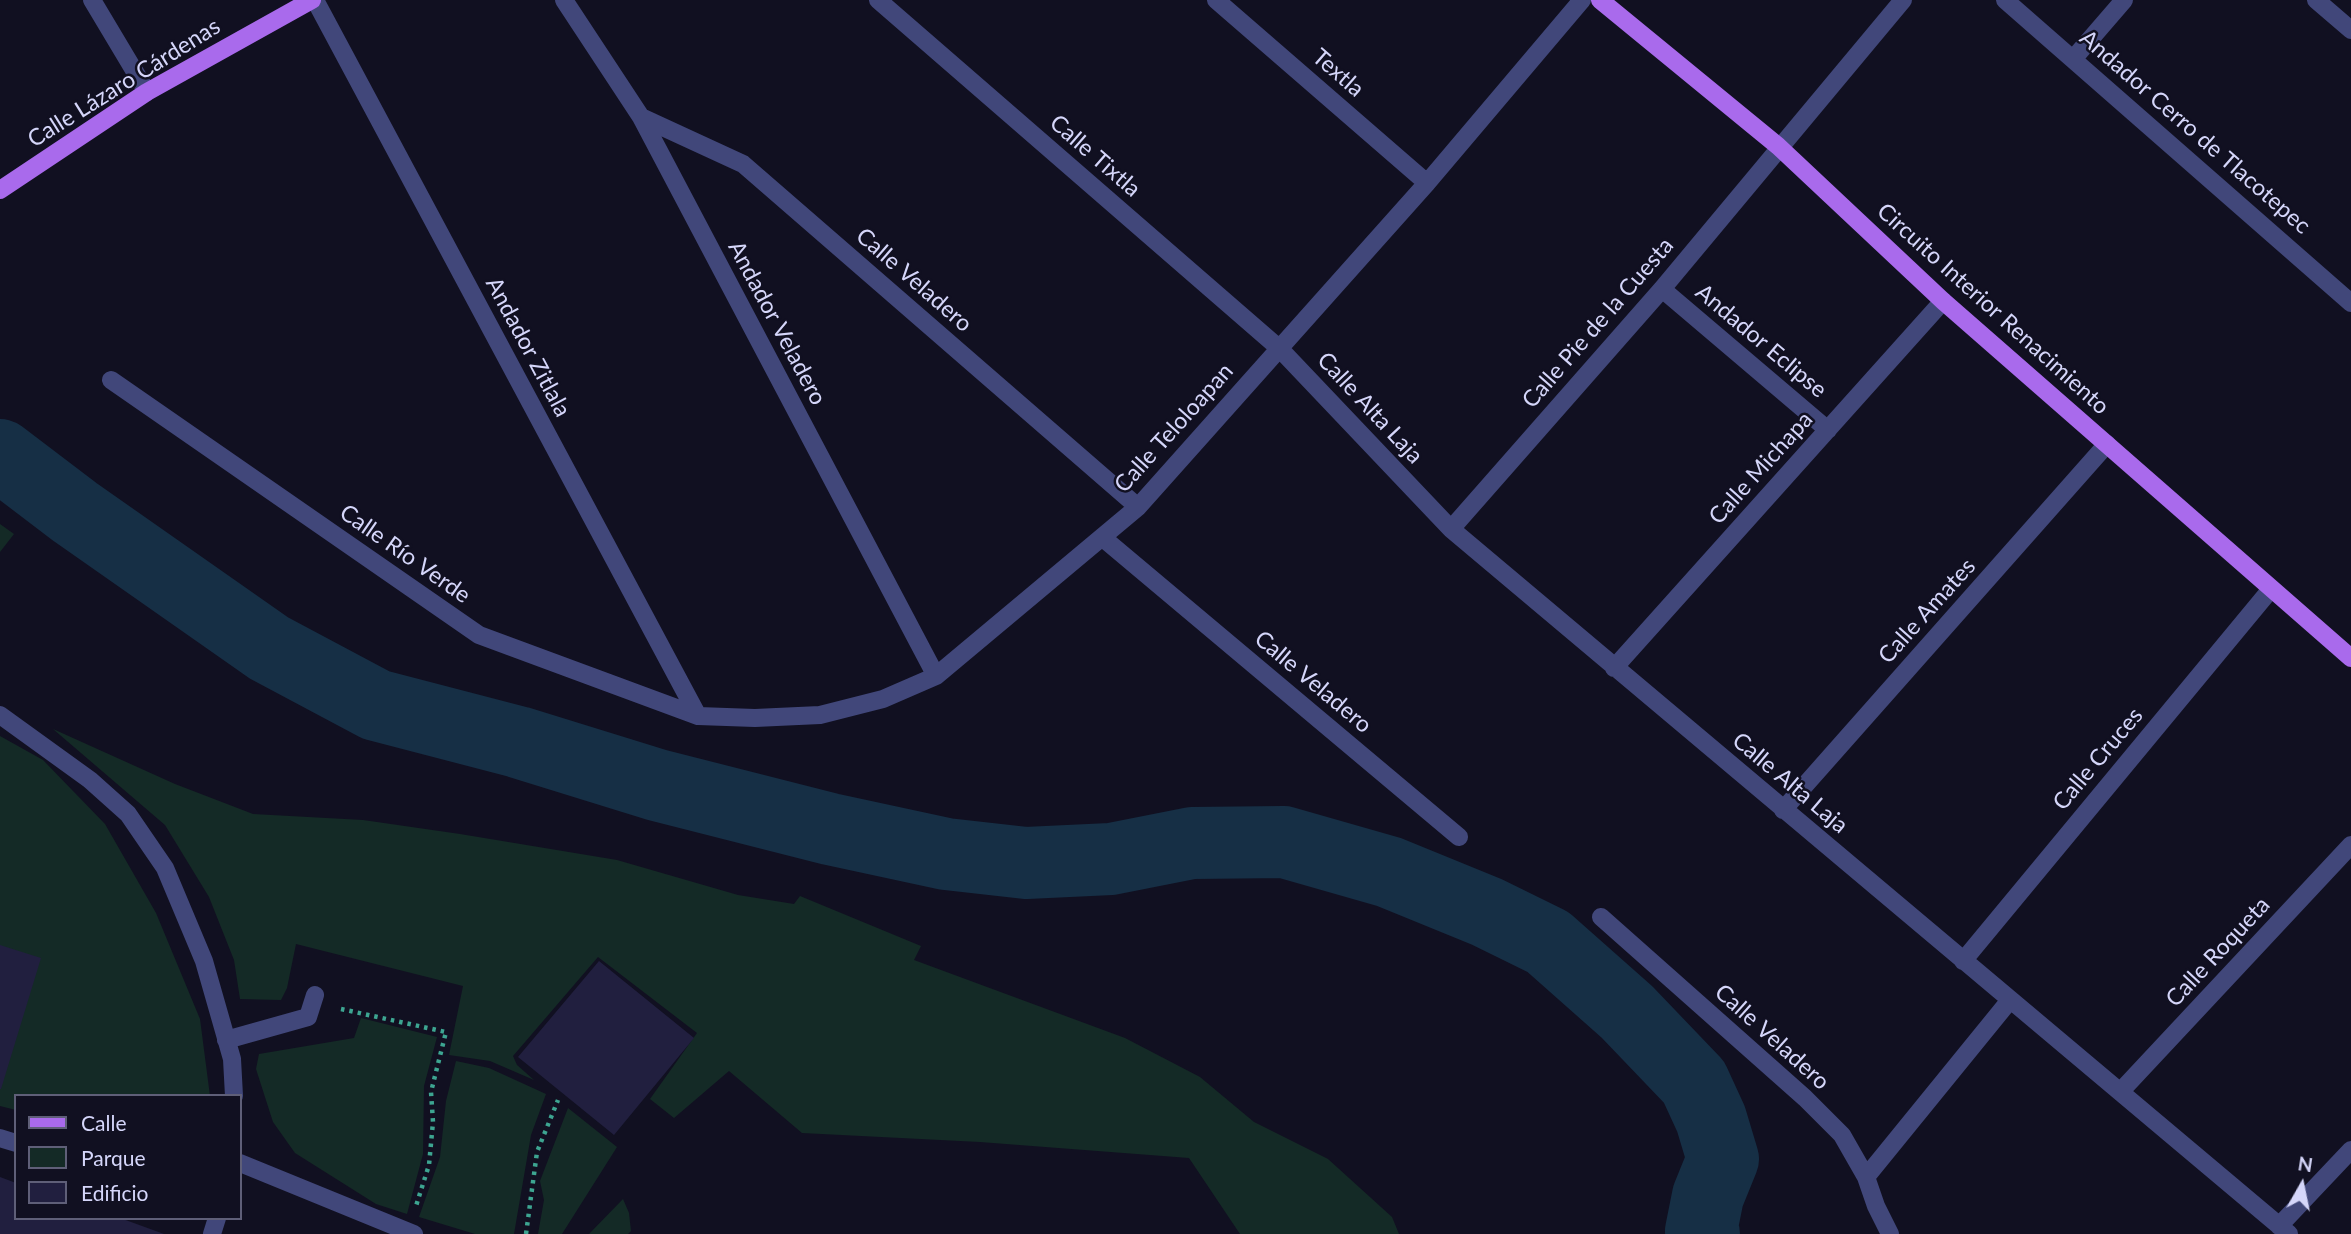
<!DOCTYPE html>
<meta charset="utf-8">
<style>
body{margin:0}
#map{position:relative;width:2351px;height:1234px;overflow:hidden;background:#111021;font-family:Lato,sans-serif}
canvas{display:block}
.legend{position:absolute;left:14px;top:1094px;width:228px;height:126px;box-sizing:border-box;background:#111021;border:2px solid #5f5f78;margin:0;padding:9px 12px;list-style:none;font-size:21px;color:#d5d6fa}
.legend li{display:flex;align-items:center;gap:14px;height:35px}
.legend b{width:35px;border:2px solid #5f5f78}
.north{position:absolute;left:2267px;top:1150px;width:70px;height:70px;-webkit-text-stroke:5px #111021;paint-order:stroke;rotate:9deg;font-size:19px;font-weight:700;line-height:28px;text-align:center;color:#d5d6fa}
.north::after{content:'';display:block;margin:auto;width:24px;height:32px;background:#d5d6fa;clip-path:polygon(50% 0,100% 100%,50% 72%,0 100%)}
</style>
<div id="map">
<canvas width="2351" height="1234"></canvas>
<ul class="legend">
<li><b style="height:9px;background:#a96aec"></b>Calle</li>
<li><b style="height:19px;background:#142a26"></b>Parque</li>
<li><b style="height:19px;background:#211f3f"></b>Edificio</li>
</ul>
<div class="north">N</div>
</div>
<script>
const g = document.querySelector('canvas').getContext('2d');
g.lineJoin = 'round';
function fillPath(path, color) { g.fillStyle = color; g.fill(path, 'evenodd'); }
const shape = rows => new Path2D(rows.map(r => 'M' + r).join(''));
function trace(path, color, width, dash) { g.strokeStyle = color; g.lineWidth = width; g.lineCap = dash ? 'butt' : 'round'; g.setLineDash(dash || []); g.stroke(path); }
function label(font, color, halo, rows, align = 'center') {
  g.font = font + ' Lato,sans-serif'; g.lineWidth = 5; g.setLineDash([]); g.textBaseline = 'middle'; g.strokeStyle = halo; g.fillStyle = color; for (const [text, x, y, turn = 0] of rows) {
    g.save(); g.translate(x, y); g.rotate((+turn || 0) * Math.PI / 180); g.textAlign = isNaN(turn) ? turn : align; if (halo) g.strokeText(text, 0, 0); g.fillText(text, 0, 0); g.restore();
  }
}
fillPath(shape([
 [0,524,14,534,0,552],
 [53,729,175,784,253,814,363,820,460,834,617,860,738,895,794,904,800,896,921,946,914,960,1125,1038,1200,1077,1254,1122,1328,1159,1392,1217,1399,1234,1240,1234,1189,1158,980,1142,802,1133,729,1071,674,1118,650,1099,697,1033,598,957,513,1056,517,1065,534,1080,490,1061,449,1055,463,986,296,944,287,988,281,1000,240,999,234,960,209,897,165,825],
 [0,736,43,760,105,824,156,913,200,1019,210,1096,16,1096,16,1110,0,1106],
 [361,1018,437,1037,424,1086,423,1154,407,1214,376,1204,295,1153,273,1122,256,1069,259,1054,354,1038],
 [456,1061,489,1068,546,1094,531,1135,514,1234,475,1234,419,1217,440,1157,446,1101],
 [568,1108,617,1147,562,1234,538,1234,544,1200,540,1181],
 [623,1199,629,1213,631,1231,628,1234,589,1234]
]), '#142a26');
trace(shape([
 [0,455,75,512,269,648,376,705,518,742,657,785,830,829,946,854,1026,863,1111,859,1192,843,1284,842,1389,872,1487,912,1548,942,1627,1012,1694,1082,1711,1119,1723,1159,1708,1196,1701,1231,1704,1234]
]), '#162f45', 72);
fillPath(shape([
 [0,945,41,958,1,1089,0,1089],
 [599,961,694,1038,614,1135,518,1057],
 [0,1177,16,1183,16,1218,120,1218,164,1234,0,1234]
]), '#211f3f');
trace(shape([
 [341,1009,446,1032,431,1092,433,1122,429,1165,416,1206],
 [526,1234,537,1152,558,1100]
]), '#3da591', 4.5, [3.5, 5]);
trace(shape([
 [92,0,147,92],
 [315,0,698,716],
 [564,0,641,117,936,676],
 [878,0,1280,349,1451,529,2289,1234],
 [1216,0,1427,183],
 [2005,0,2351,303],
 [2316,0,2351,30],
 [2074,58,2124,0],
 [641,117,743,164,1138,507],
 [1662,289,1828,430],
 [111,380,479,635,698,716,755,718,820,715,883,699,936,676,1138,507,1427,183,1582,0],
 [1451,529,1662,289,1903,0],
 [1103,538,1459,837],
 [1614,668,1943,301],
 [0,715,90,780,128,814,165,868,204,961,232,1059,234,1096],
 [1783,810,2107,444],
 [1601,917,1805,1098,1842,1135,1866,1177,1876,1206,1890,1234],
 [1963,961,2271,589],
 [226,1040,308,1017,315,995],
 [2120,1092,2351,845],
 [0,1138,16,1143],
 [240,1163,414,1234],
 [1866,1177,2010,1000],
 [2279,1226,2351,1150],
 [212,1234,217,1218]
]), '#41477a', 18);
trace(shape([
 [1600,0,1778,146,1943,301,2351,658],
 [0,190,147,92,312,0]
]), '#a96aec', 18);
label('23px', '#d5d6fa', '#111021', [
 ["Textla",1338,73,41],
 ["Calle Lázaro Cárdenas",124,83,-32],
 ["Andador Cerro de Tlacotepec",2195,132,41],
 ["Calle Tixtla",1095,156,41],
 ["Calle Veladero",914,280,41],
 ["Circuito Interior Renacimiento",1993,309,42],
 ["Andador Veladero",777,323,62],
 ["Calle Pie de la Cuesta",1598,323,-49],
 ["Andador Eclipse",1761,341,40],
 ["Andador Zitlala",528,347,62],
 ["Calle Alta Laja",1370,408,47],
 ["Calle Teloloapan",1174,428,-48],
 ["Calle Michapa",1761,468,-48],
 ["Calle Río Verde",405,554,35],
 ["Calle Amates",1927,611,-48],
 ["Calle Veladero",1313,682,40],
 ["Calle Cruces",2098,759,-50],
 ["Calle Alta Laja",1790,783,40],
 ["Calle Roqueta",2218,952,-47],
 ["Calle Veladero",1772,1037,42]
]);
</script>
